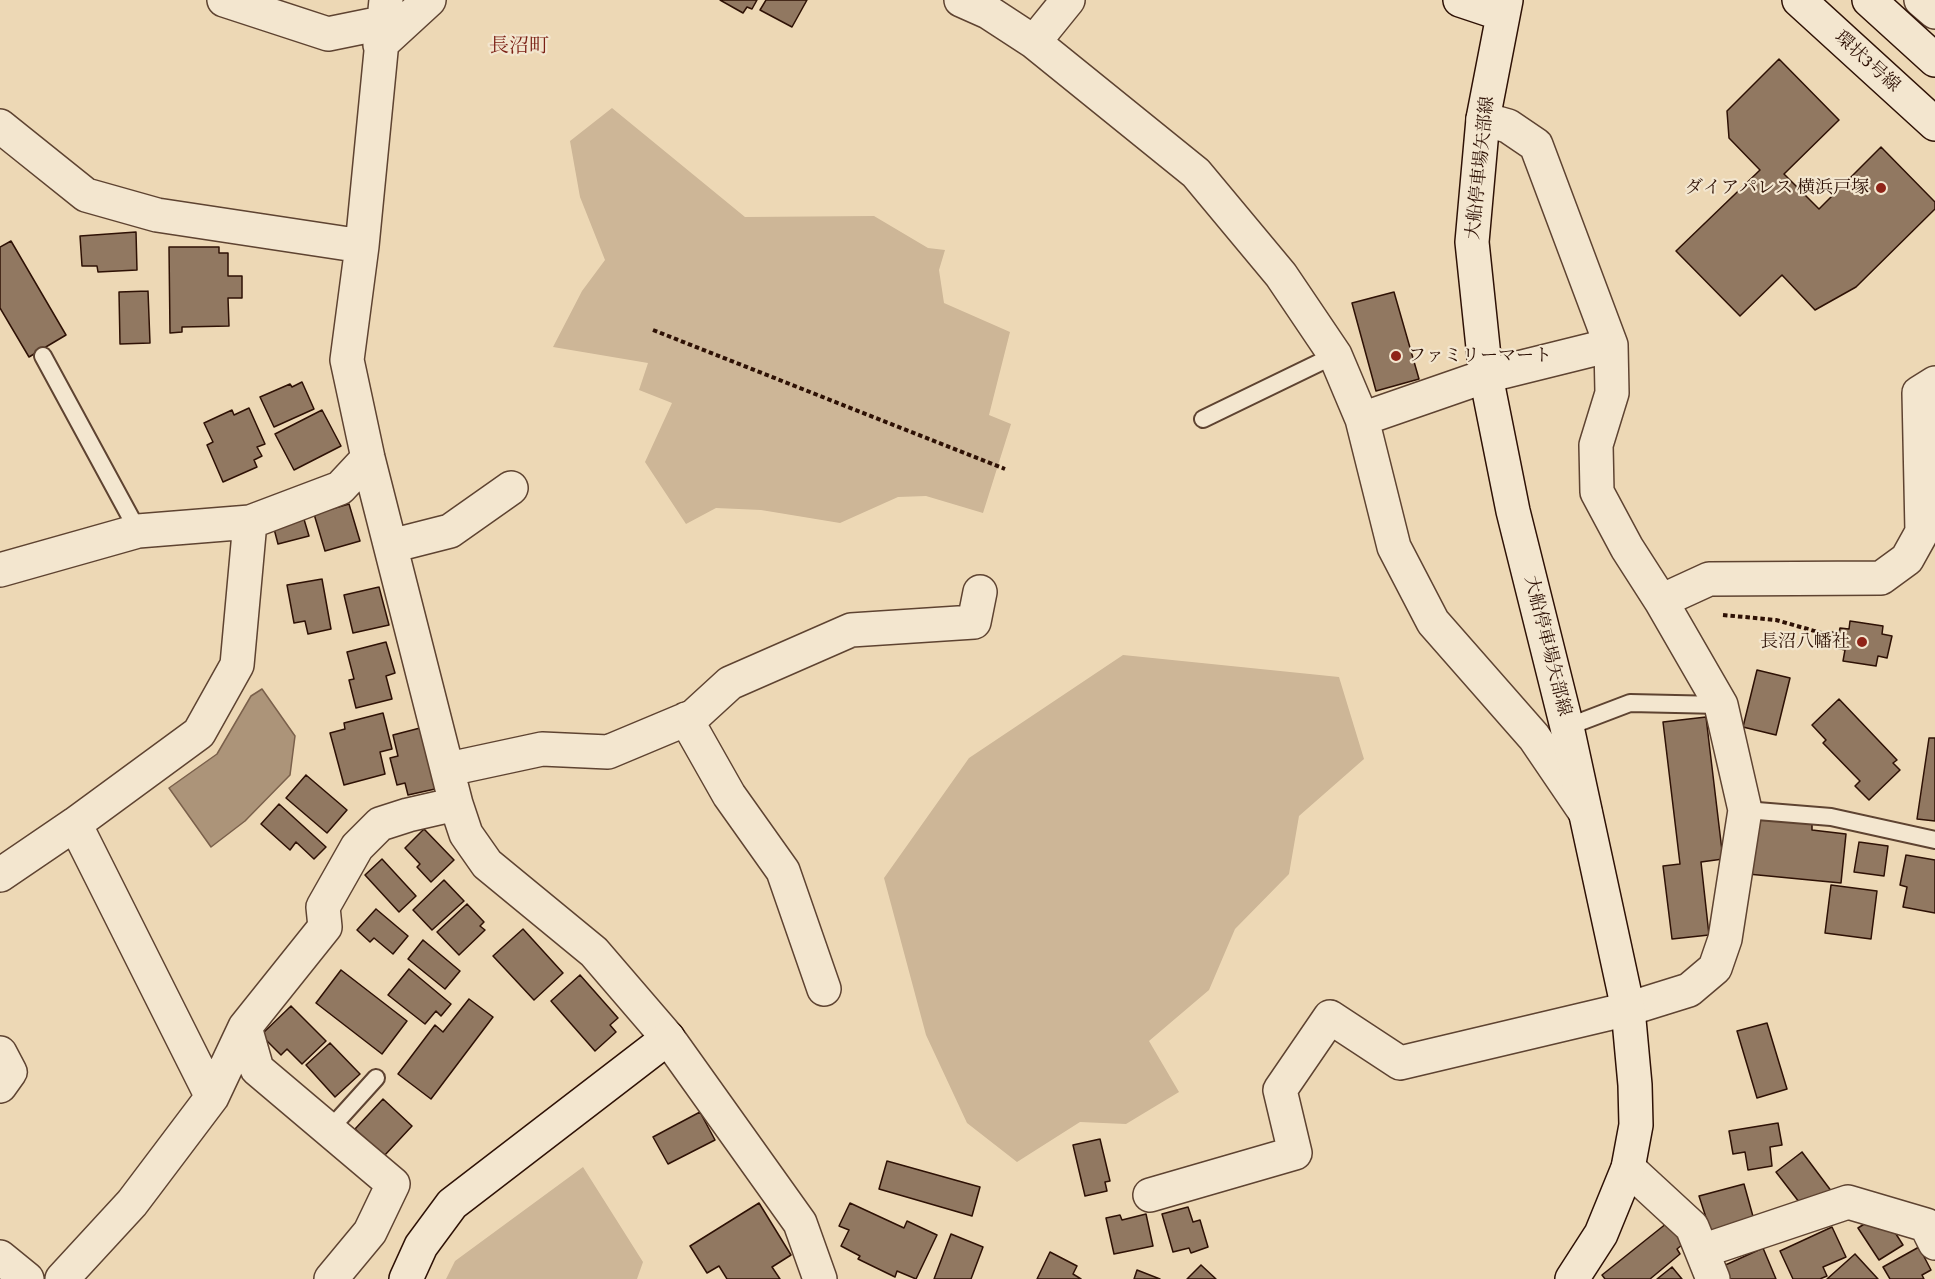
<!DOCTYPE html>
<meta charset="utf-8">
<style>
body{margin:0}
canvas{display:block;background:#edd8b5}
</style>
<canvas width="1935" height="1279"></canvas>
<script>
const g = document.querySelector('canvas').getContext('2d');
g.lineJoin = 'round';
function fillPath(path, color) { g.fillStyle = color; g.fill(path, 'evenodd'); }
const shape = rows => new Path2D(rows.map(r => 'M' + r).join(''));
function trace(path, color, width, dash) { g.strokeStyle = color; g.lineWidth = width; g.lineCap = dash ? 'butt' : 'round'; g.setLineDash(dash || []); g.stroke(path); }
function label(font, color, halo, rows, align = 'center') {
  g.font = font + ' "Gentium Book Plus","Noto Serif JP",serif'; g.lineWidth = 4.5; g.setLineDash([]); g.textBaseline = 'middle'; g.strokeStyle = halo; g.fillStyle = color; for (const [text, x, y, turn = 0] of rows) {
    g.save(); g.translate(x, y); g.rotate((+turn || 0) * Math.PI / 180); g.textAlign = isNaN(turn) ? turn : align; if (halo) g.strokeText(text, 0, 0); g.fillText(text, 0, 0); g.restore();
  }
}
fillPath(shape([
 [612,108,745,217,874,216,928,248,945,250,939,270,944,303,1010,332,989,415,1011,424,983,513,926,496,898,497,840,523,761,510,716,508,686,524,645,462,672,403,639,390,648,363,553,347,582,291,605,260,580,197,570,141],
 [1123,655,1339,677,1364,759,1299,816,1289,874,1235,929,1209,990,1149,1041,1179,1092,1126,1124,1080,1122,1017,1162,967,1123,926,1035,884,878,969,758],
 [583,1167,643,1262,637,1279,446,1279,455,1261]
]), '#cdb697');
const water = shape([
 [262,689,295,736,290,775,245,821,211,847,169,788,217,754,251,696,262,689]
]);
fillPath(water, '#ac9479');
trace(water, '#7a604b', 1.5);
const building = shape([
 [720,0,757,0,752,9,747,7,743,13,720,0],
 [766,0,807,0,792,27,760,10,766,0],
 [1779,59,1839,120,1784,174,1819,209,1881,147,1935,202,1935,209,1856,287,1815,310,1782,275,1740,316,1676,251,1760,170,1729,138,1727,111,1779,59],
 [136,232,137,270,98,272,97,266,82,266,80,236,136,232],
 [11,241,66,335,29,357,0,308,0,247,11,241],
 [169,247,219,247,219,253,228,253,228,276,242,276,242,298,228,298,229,326,182,327,182,332,170,333,169,247],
 [148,291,150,343,120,344,119,292,148,291],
 [1394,292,1419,379,1376,391,1352,303,1394,292],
 [302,382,314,409,274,427,260,397,290,384,292,387,302,382],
 [249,408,265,444,257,447,262,456,254,460,257,467,223,482,207,445,213,442,204,423,232,410,234,415,249,408],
 [322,410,341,446,294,470,275,434,322,410],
 [349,504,360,541,325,551,314,514,349,504],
 [303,516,309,536,278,544,273,525,303,516],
 [322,579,331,629,308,634,305,621,294,623,287,585,322,579],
 [379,587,389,625,353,633,344,595,379,587],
 [1850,621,1883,626,1882,634,1892,636,1887,658,1878,656,1876,666,1843,661,1845,650,1836,648,1837,643,1830,642,1832,632,1839,633,1840,628,1849,629,1850,621],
 [386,642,395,673,386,676,392,699,356,708,349,680,354,679,347,652,386,642],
 [1757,670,1790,678,1776,735,1743,727,1757,670],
 [1839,699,1897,760,1893,763,1900,770,1869,800,1855,786,1860,781,1823,743,1826,740,1812,725,1839,699],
 [383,713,392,749,380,752,385,774,344,785,330,733,345,729,344,723,383,713],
 [1706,717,1723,859,1701,862,1709,935,1672,939,1663,866,1680,864,1663,722,1706,717],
 [420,728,435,789,408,795,405,783,397,785,390,758,398,756,393,735,420,728],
 [1929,738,1935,738,1935,821,1917,819,1929,738],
 [306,775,347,810,327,833,286,798,306,775],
 [279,804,326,847,314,859,296,842,290,850,261,824,279,804],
 [1753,818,1812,824,1812,830,1846,834,1841,883,1748,874,1753,818],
 [424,829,454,860,431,882,417,867,420,864,405,848,424,829],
 [1859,842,1888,846,1884,876,1854,872,1859,842],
 [1906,855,1935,860,1935,913,1903,907,1907,887,1900,885,1906,855],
 [382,859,416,896,399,912,365,875,382,859],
 [444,880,464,901,432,930,413,910,444,880],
 [1831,885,1877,891,1871,939,1825,933,1831,885],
 [467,904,484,922,480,926,485,930,459,955,437,932,467,904],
 [376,909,408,936,393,954,374,938,370,942,357,930,376,909],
 [523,929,563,973,534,1000,493,956,523,929],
 [423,940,460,971,445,989,408,959,423,940],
 [409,969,451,1004,441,1016,436,1011,425,1024,388,995,409,969],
 [341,970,407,1021,382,1054,316,1003,341,970],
 [580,975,618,1018,610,1025,616,1032,595,1051,551,1001,580,975],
 [469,999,493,1017,431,1099,398,1074,435,1025,443,1032,469,999],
 [291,1006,326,1041,302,1064,287,1049,281,1055,261,1035,291,1006],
 [1767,1023,1787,1089,1757,1098,1737,1031,1767,1023],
 [330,1043,360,1074,335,1097,306,1065,330,1043],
 [383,1099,412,1126,384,1156,355,1129,383,1099],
 [700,1112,715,1140,668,1164,653,1137,700,1112],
 [1778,1123,1782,1145,1770,1147,1772,1166,1748,1170,1745,1152,1733,1154,1729,1131,1778,1123],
 [1100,1139,1110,1181,1105,1182,1107,1191,1085,1196,1073,1145,1100,1139],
 [1802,1152,1832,1192,1806,1211,1776,1172,1802,1152],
 [887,1161,980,1187,972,1216,879,1189,887,1161],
 [1744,1184,1754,1220,1711,1233,1699,1196,1744,1184],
 [759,1203,791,1255,772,1267,780,1279,727,1279,719,1266,707,1273,690,1246,759,1203],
 [850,1203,904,1228,907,1221,937,1235,916,1279,897,1271,895,1277,858,1259,860,1256,841,1246,849,1230,839,1226,850,1203],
 [1188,1207,1193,1222,1200,1220,1208,1247,1191,1253,1189,1248,1173,1252,1162,1214,1188,1207],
 [1146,1214,1153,1246,1114,1254,1106,1218,1120,1215,1122,1220,1146,1214],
 [1872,1219,1879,1229,1889,1223,1903,1245,1879,1260,1858,1228,1872,1219],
 [1667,1223,1683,1244,1677,1249,1680,1254,1650,1279,1605,1279,1602,1275,1667,1223],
 [1832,1227,1846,1257,1823,1267,1827,1276,1820,1279,1793,1279,1780,1251,1832,1227],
 [951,1234,983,1247,971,1279,934,1279,951,1234],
 [1919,1247,1931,1270,1922,1275,1924,1279,1890,1279,1883,1267,1919,1247],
 [1763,1248,1776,1279,1727,1279,1721,1267,1763,1248],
 [1050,1252,1077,1266,1073,1274,1081,1279,1037,1279,1050,1252],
 [1855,1254,1878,1279,1827,1279,1855,1254],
 [1201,1265,1216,1279,1187,1279,1201,1265],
 [1672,1267,1682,1279,1657,1279,1672,1267],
 [1137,1270,1160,1279,1134,1279,1137,1270]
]);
fillPath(building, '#917861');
trace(building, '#2e1105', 1.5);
const lane = shape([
 [43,356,138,531],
 [1203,419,1335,355],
 [1567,727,1630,703,1721,705],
 [1745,810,1831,817,1935,840],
 [329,1130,376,1078]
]);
const street = shape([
 [224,0,328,34,382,23],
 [386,0,362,246,347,360,368,458,456,804,466,834,487,864,594,952,668,1038,800,1223,820,1279],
 [961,0,988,12,1034,42,1196,173,1281,275,1335,355,1362,419,1486,376,1611,345],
 [1921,0,1935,12],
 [1034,42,1068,0],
 [380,45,429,0],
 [0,126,86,195,157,215,362,246],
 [1362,419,1394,547,1433,622,1534,737,1585,812],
 [391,546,450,531,511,488],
 [0,570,138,531,250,522,340,488,368,458],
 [1661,601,1709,579,1881,578,1907,559,1922,532,1919,393,1935,383],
 [686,719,729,795,783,871,824,989],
 [449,769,542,749,608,752,694,716,730,683,851,630,974,622,980,592],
 [75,824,212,1097],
 [0,875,75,824,199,733,237,665,250,522],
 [245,1027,257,1069,393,1184,370,1232,331,1279],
 [0,1053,10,1072,0,1086],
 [1628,1168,1692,1227,1713,1279],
 [1150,1195,1295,1153,1280,1090,1330,1017,1400,1063,1628,1009,1689,990,1715,968,1725,939,1745,810,1721,705,1661,601,1627,548,1597,492,1596,445,1612,393,1611,345,1536,145,1508,126,1483,119],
 [1702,1251,1848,1202,1926,1225,1935,1243],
 [0,1257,27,1279],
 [62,1279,132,1203,212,1097,245,1027,325,927,323,907,357,847,380,824,408,815,456,804]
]);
const secondary = shape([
 [1460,0,1502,14],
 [1506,0,1483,119,1472,242,1486,376,1513,511,1567,727,1628,1009,1635,1085,1636,1125,1628,1168,1601,1234,1572,1279],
 [1799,0,1935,124],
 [1869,0,1935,60],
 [406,1279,421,1246,452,1204,668,1038]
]);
trace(lane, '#5e4331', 20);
trace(street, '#5e4331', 36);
trace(secondary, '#2e1105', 36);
trace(shape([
 [653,330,1005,469],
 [1723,615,1776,620,1832,636]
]), '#2e1105', 4, [4.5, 3]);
trace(lane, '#f3e6cf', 16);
trace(street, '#f3e6cf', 33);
trace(secondary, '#f3e6cf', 33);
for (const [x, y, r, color] of [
 [1881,188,6,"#8f2418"],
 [1396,356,6,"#8f2418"],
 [1862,642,6,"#8f2418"]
]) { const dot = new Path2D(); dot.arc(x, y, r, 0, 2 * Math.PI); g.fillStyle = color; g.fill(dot); trace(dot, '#f3e6cf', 2); }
label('18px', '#2e1105', '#f3e6cf', [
 ["環状3号線",1867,62,42],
 ["大船停車場矢部線",1481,168,-84],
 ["大船停車場矢部線",1547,646,76]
]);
label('18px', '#2e1105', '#f3e6cf', [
 ["ダイアパレス 横浜戸塚",1869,188],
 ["ファミリーマート",1408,356,"left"],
 ["長沼八幡社",1850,642]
], 'right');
label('20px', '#7a1f14', '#f3e6cf', [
 ["長沼町",519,47]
]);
</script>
